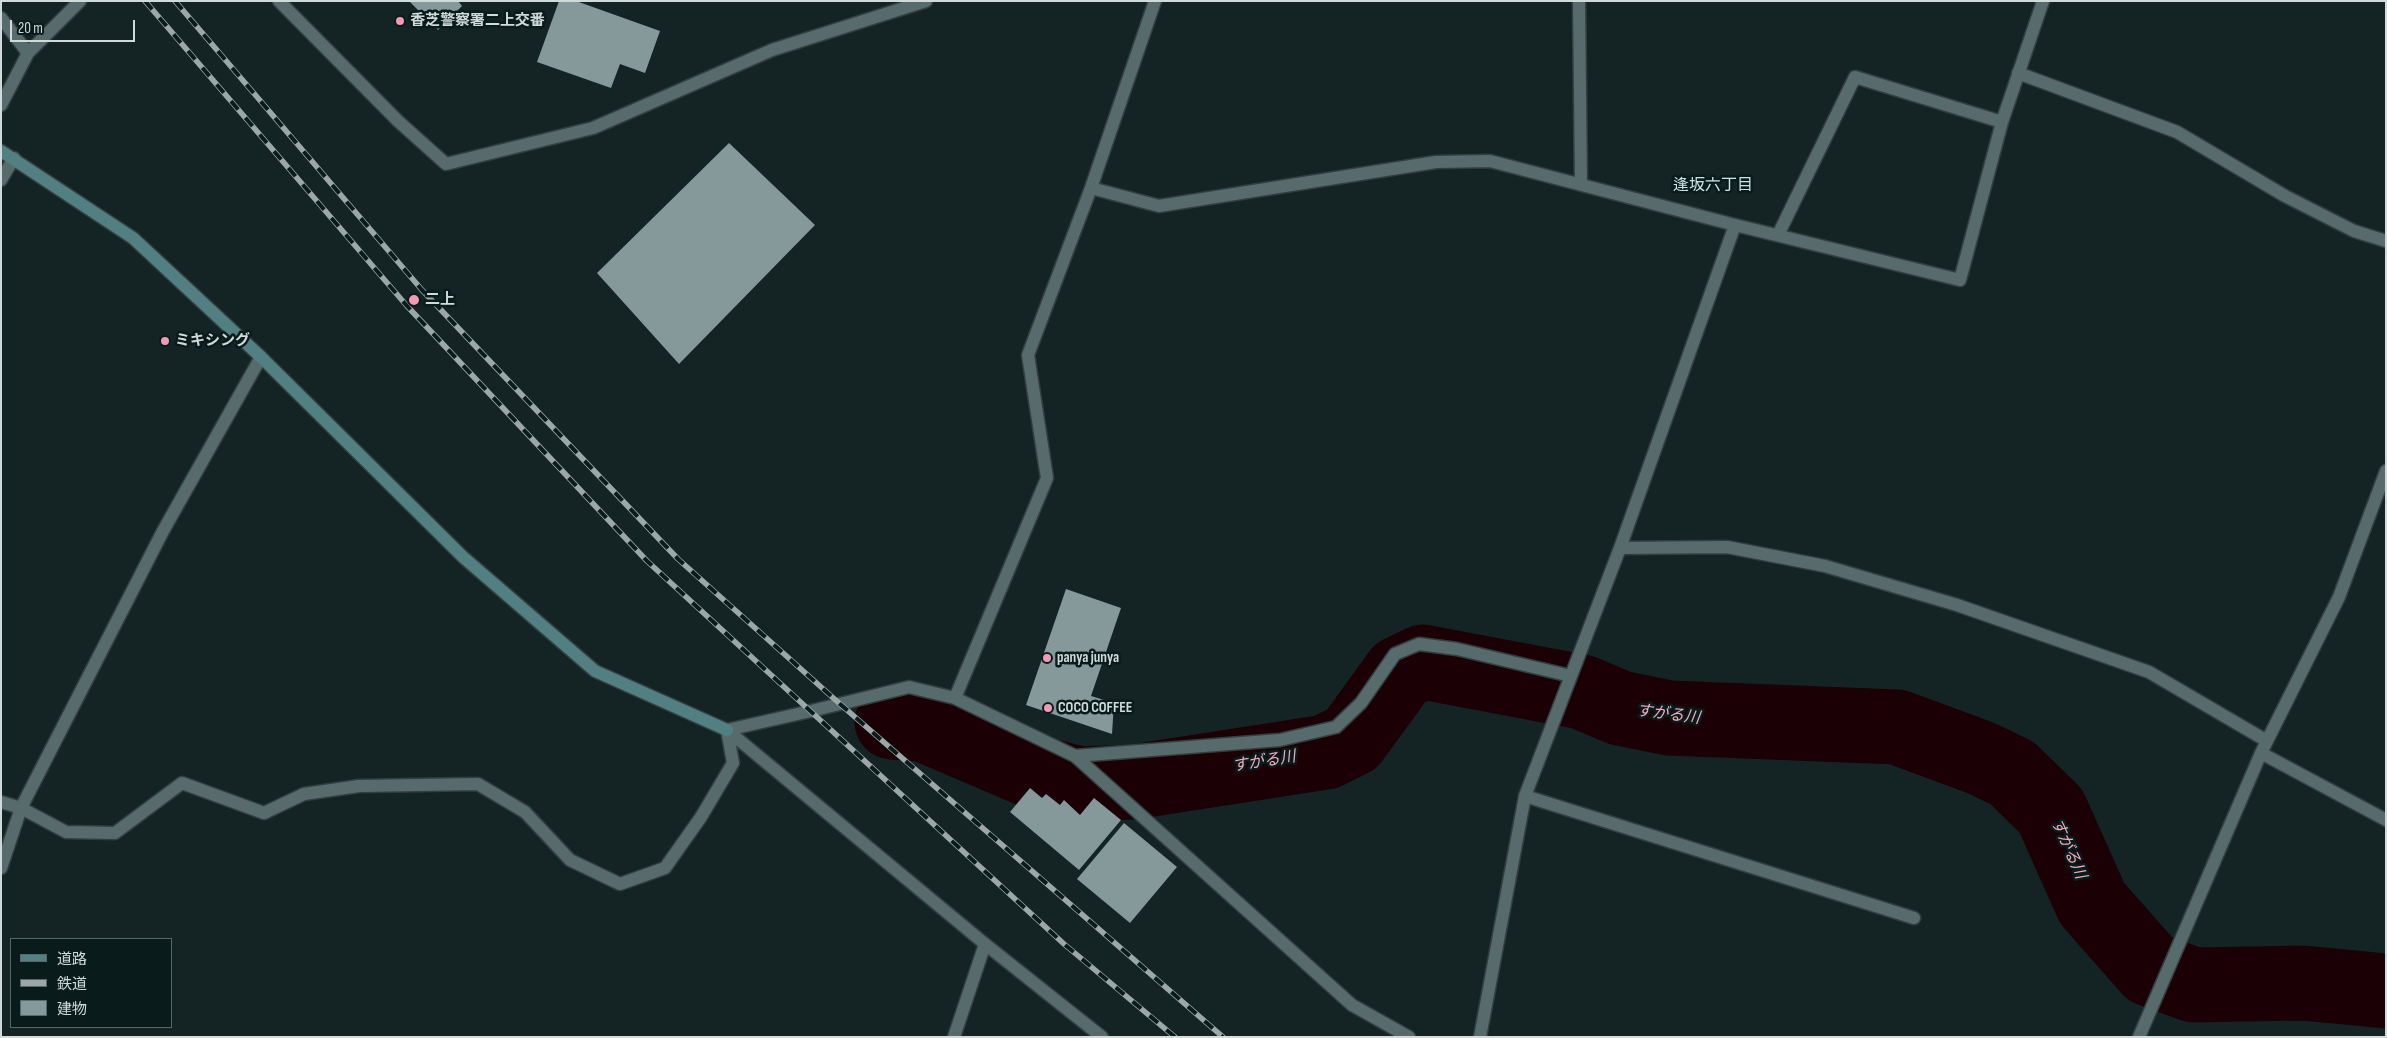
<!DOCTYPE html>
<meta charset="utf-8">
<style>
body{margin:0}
#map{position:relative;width:2387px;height:1038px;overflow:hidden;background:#142425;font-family:"Sofia Sans Condensed","Noto Sans JP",sans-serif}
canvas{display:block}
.frame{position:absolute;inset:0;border:2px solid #d0dadb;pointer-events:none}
.legend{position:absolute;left:10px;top:938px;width:162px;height:90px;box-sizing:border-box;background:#0a1b1c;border:1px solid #596768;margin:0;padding:6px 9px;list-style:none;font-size:15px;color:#d0dadb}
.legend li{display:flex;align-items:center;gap:10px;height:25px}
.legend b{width:25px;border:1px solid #596768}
.scale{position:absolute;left:10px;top:20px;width:125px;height:22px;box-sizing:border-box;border:2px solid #d0dadb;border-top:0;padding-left:6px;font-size:15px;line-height:18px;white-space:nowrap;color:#d0dadb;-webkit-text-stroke:4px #0a1b1c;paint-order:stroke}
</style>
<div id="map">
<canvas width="2387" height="1038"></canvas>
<div class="frame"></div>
<ul class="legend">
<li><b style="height:6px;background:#527f82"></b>道路</li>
<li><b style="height:6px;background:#9ca7a8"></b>鉄道</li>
<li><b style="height:14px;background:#85999a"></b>建物</li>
</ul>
<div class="scale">20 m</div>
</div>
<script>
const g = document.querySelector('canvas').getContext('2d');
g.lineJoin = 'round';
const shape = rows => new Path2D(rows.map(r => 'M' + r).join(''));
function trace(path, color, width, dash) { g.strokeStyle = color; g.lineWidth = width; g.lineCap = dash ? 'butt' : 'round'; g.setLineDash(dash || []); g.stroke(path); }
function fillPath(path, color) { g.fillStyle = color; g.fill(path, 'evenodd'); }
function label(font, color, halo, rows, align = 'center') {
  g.font = font + ' "Sofia Sans Condensed","Noto Sans JP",sans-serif'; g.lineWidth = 5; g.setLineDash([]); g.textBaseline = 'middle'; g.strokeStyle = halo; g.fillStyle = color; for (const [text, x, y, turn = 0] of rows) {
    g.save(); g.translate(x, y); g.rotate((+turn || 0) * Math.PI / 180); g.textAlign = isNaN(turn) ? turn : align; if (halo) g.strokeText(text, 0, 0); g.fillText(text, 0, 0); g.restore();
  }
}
trace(shape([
 [892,722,923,724,1040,774,1080,784,1133,782,1326,752,1352,739,1400,673,1423,662,1582,692,1620,708,1669,718,1897,727,1981,758,2012,773,2051,811,2092,903,2150,969,2194,985,2303,983,2386,991]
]), '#1b0006', 75);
fillPath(shape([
 [409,1,458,1,462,6,438,30],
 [559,1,576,1,660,31,645,73,620,64,611,88,537,62],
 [729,143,815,225,679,364,597,273],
 [1066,589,1121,608,1091,696,1114,703,1112,734,1026,705],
 [1030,788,1042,798,1046,794,1060,805,1064,800,1080,815,1094,798,1121,820,1079,870,1010,812],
 [1124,823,1177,867,1130,923,1077,879]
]), '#85999a');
const lane = shape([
 [1,18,28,53],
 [1,105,28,53,80,1],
 [1525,796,1914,918],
 [954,1037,985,944]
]);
const street = shape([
 [279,1,398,121,446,164,593,128,772,50,926,1],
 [1579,1,1581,185],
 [2018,73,2177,132,2285,196,2354,231,2386,241],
 [1,180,14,158],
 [1091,188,1159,206,1436,162,1490,161,1735,225,1960,280,2002,122,2043,1],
 [1778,235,1855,77,2002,122],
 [1620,548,1727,547,1825,566,1957,605,2149,672,2267,741],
 [955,698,1047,478,1028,355,1091,188,1155,1],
 [727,730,811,711,909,687,955,698,1075,756,1352,1005,1409,1037],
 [727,730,985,944,1102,1037],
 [2261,753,2386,820],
 [1075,756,1280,740,1336,727,1361,703,1395,654,1419,644,1457,649,1571,676],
 [1,802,21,808,66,832,115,833,182,783,264,813,304,794,359,786,478,784,525,812,570,860,620,884,665,868,701,817,733,763,727,730],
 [1,868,21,808,163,531,261,357],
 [1480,1037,1525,796,1620,548,1735,225],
 [2139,1037,2261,753,2339,597,2386,471]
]);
const secondary = shape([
 [1,151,133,238,261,357,463,557,595,671,727,730]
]);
trace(lane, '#333e3f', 15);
trace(street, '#333e3f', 15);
trace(secondary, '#333e3f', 15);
trace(lane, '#586b6c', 12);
trace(street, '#586b6c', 12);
trace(secondary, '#527f82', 12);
const rail = shape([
 [145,1,407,306,647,561,1064,944,1175,1037],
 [175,1,422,290,678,559,840,704,1223,1037]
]);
trace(rail, '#9ca7a8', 5.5);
trace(rail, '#0a1b1c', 4, [11]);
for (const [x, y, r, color] of [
 [400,21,5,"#f19ab3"],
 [414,300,6,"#f19ab3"],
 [165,341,5,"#f19ab3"],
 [1047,658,5,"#f19ab3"],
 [1048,708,5,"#f19ab3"]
]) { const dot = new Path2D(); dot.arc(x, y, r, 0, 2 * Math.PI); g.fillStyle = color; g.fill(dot); trace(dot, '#0a1b1c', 2); }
label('bold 15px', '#d0dadb', '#0a1b1c', [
 ["香芝警察署二上交番",410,21],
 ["二上",425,300],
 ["ミキシング",175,341],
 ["panya junya",1057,658],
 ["COCO COFFEE",1058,708]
], 'left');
label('16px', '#cee2e3', '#0a1b1c', [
 ["逢坂六丁目",1713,186]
]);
label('italic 16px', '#f4aabf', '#0a1b1c', [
 ["すがる川",1668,715,7],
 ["すがる川",1264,762,-9],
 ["すがる川",2068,849,66]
]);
</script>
